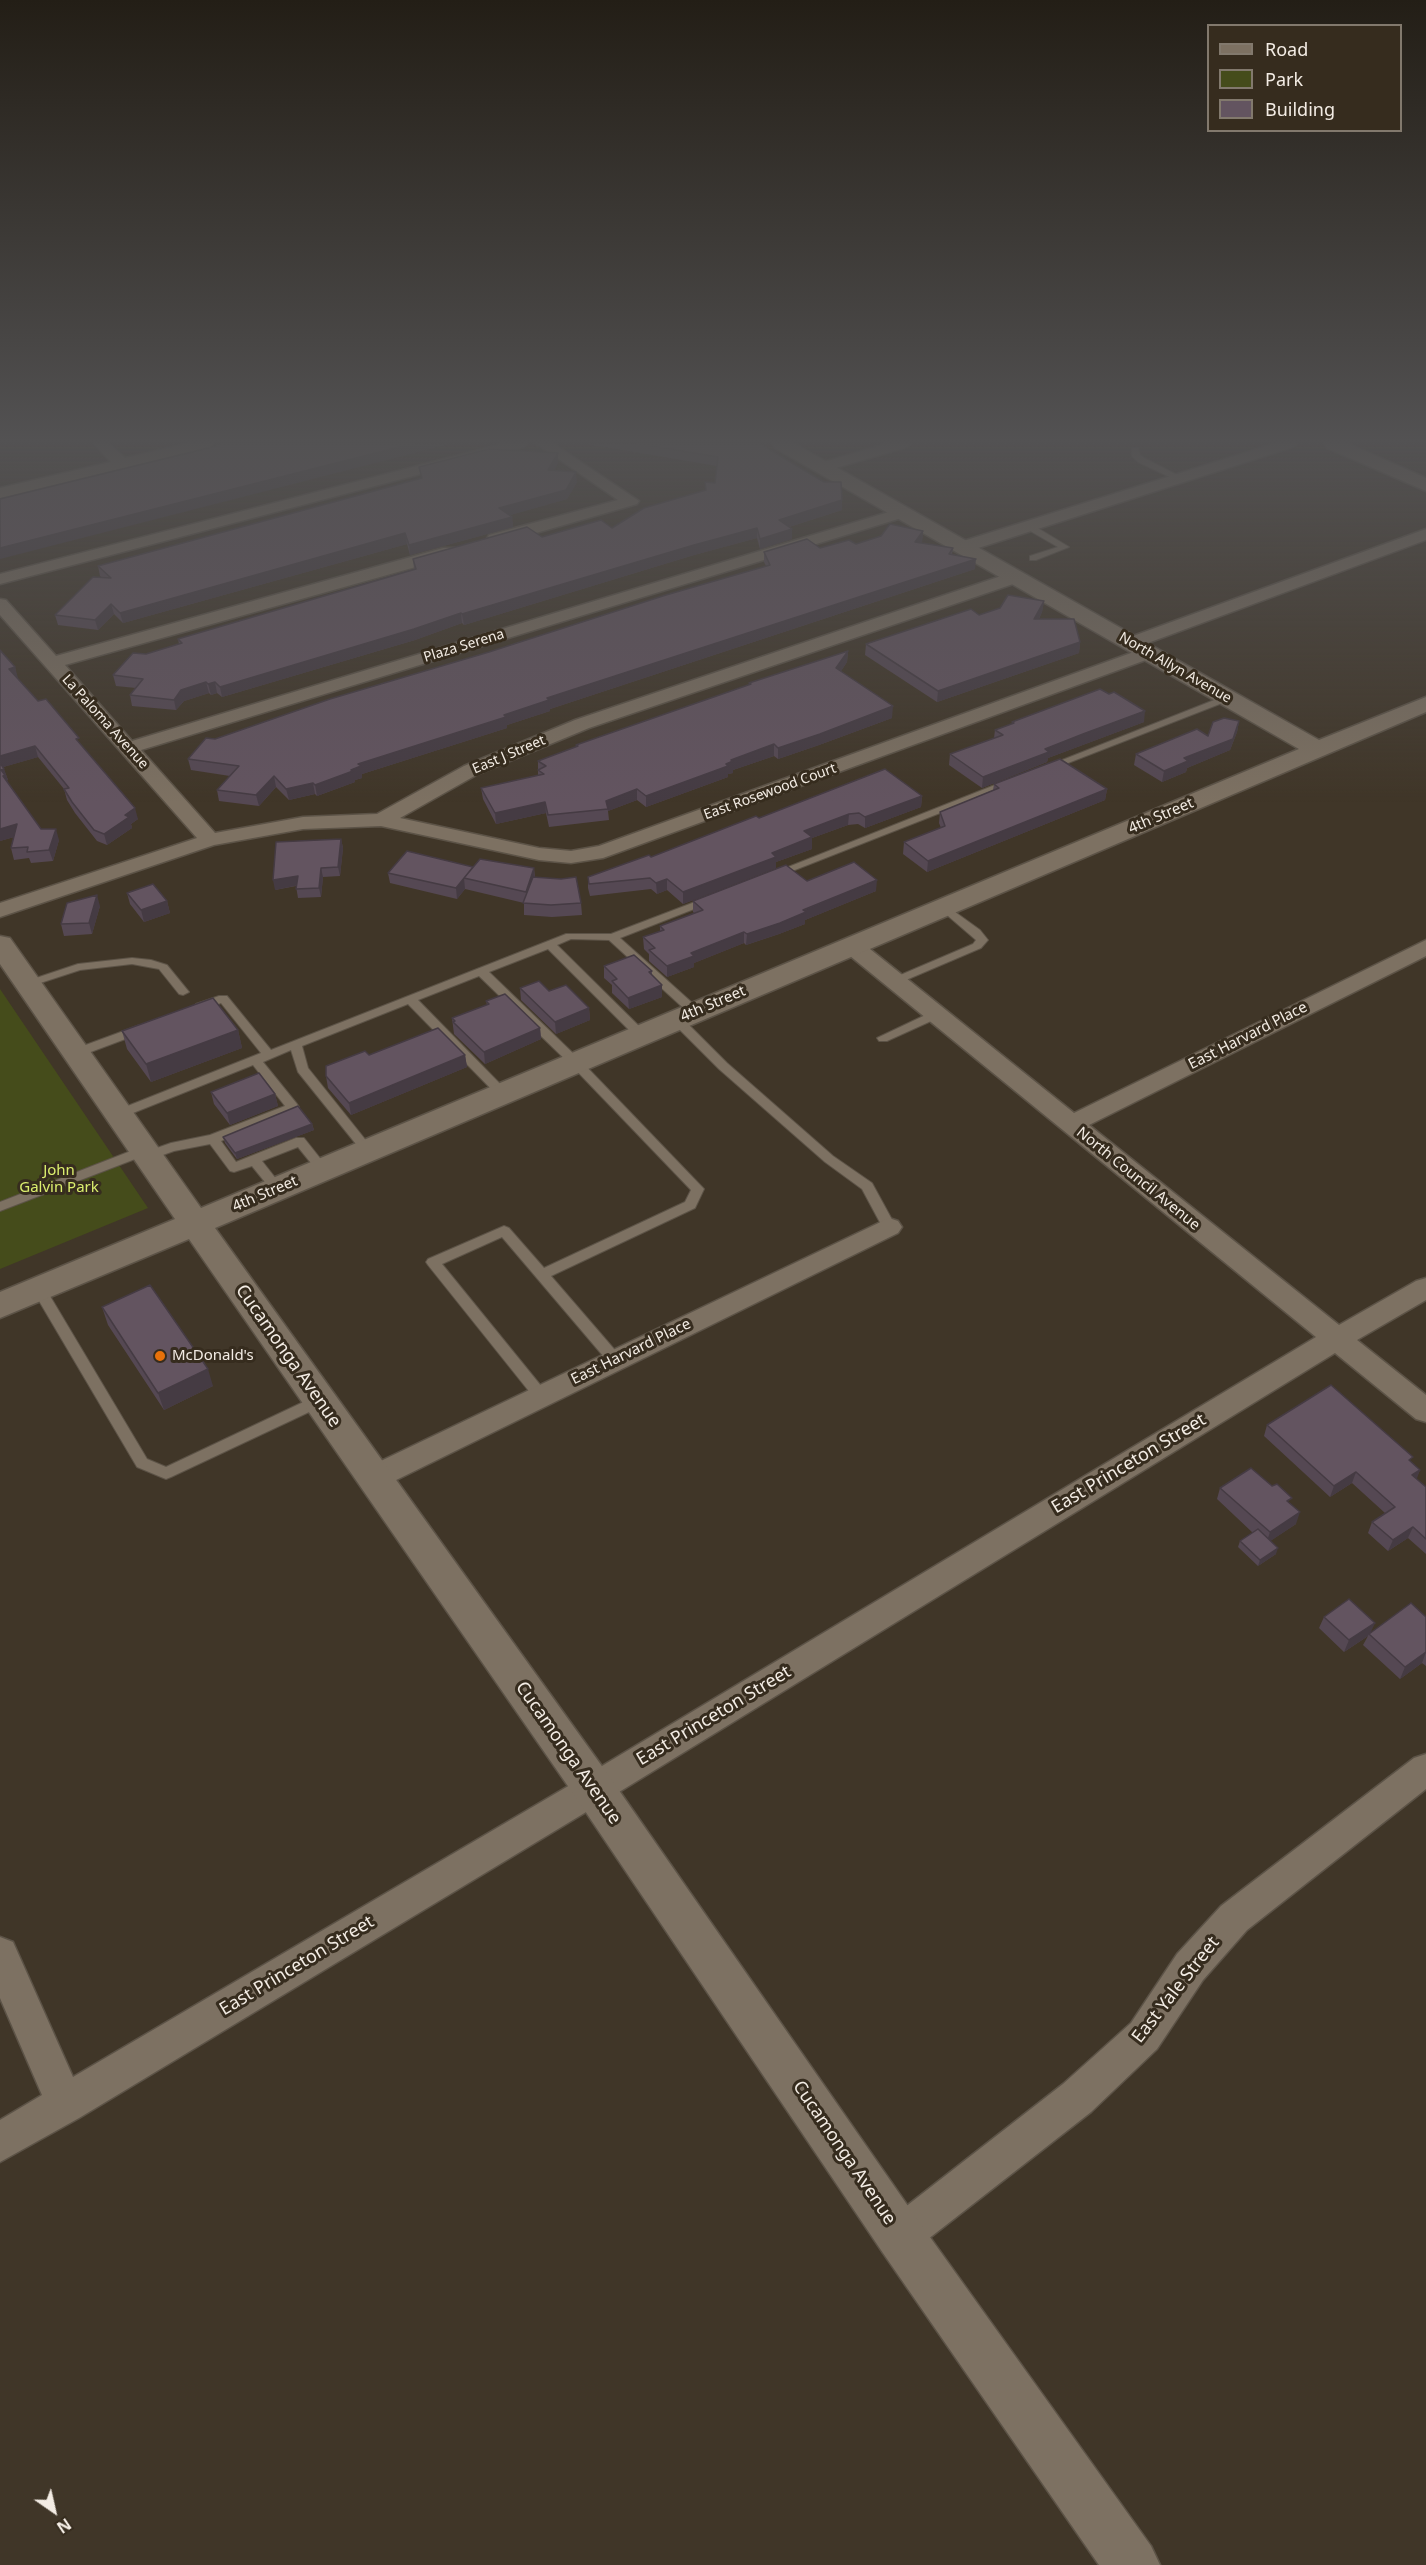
<!DOCTYPE html>
<style>
body{margin:0}
#map{position:relative;width:1426px;height:2565px;overflow:hidden;background:#403628;font-family:"Noto Sans",sans-serif}
canvas{display:block}
.legend{position:absolute;left:1207px;top:24px;width:195px;height:108px;box-sizing:border-box;background:#362c1e;border:2px solid #82796d;margin:0;padding:8px 10px;list-style:none;font-size:18px;color:#f3ece4}
.legend li{display:flex;align-items:center;gap:12px;height:30px}
.legend b{width:30px;border:2px solid #82796d}
.north{position:absolute;left:24px;top:2481px;width:60px;height:60px;-webkit-text-stroke:4px #362c1e;paint-order:stroke;rotate:146deg;font-size:16px;font-weight:700;line-height:24px;text-align:center;color:#f3ece4}
.north::after{content:'';display:block;margin:auto;width:21px;height:27px;background:#f3ece4;clip-path:polygon(50% 0,100% 100%,50% 72%,0 100%)}
</style>
<div id="map">
<canvas width="1426" height="2565"></canvas>
<ul class="legend">
<li><b style="height:8px;background:#7d7162"></b>Road</li>
<li><b style="height:16px;background:#454c1b"></b>Park</li>
<li><b style="height:16px;background:#635460"></b>Building</li>
</ul>
<div class="north">N</div>
</div>
<script>
const g = document.querySelector('canvas').getContext('2d');
g.lineJoin = 'round';
function fillPath(path, color) { g.fillStyle = color; g.fill(path, 'evenodd'); }
const shape = rows => new Path2D(rows.map(r => 'M' + r).join(''));
function trace(path, color, width, dash) { g.strokeStyle = color; g.lineWidth = width; g.lineCap = dash ? 'butt' : 'round'; g.setLineDash(dash || []); g.stroke(path); }
function label(font, color, halo, rows, align = 'center') {
  g.font = font + ' "Noto Sans",sans-serif'; g.lineWidth = 6; g.setLineDash([]); g.textBaseline = 'middle'; g.strokeStyle = halo; g.fillStyle = color; for (const [text, x, y, turn = 0] of rows) {
    g.save(); g.translate(x, y); g.rotate((+turn || 0) * Math.PI / 180); g.textAlign = isNaN(turn) ? turn : align; if (halo) g.strokeText(text, 0, 0); g.fillText(text, 0, 0); g.restore();
  }
}
fillPath(shape([
 [0,989,148,1208,0,1269]
]), '#454c1b');
const lane = shape([
 [1132,448,1138,448,1140,455,1144,458,1183,478,1176,480,1138,462,1132,456,1132,448],
 [1025,524,1031,524,1069,547,1036,560,1030,560,1030,556,1058,547,1025,528,1025,524],
 [1227,695,1230,696,1230,700,1050,770,1042,768,1227,695],
 [1010,779,1014,780,1014,784,777,877,773,878,768,875,1010,779],
 [708,897,713,900,712,902,620,938,699,1009,701,1012,699,1015,691,1015,609,940,571,939,557,945,645,1032,647,1035,645,1038,637,1038,548,949,489,972,580,1060,704,1189,695,1208,551,1276,620,1356,622,1360,620,1364,615,1365,610,1364,502,1237,442,1264,546,1392,548,1396,546,1400,536,1400,428,1265,426,1262,428,1259,504,1226,509,1228,544,1268,685,1202,691,1190,572,1066,479,976,418,1000,507,1091,509,1094,507,1097,499,1097,408,1004,302,1046,308,1068,372,1148,374,1151,372,1154,364,1154,298,1072,291,1050,263,1062,297,1104,299,1107,297,1110,221,1141,236,1162,296,1138,304,1138,327,1167,329,1170,327,1173,319,1173,298,1147,262,1161,284,1189,278,1193,273,1192,252,1166,234,1172,230,1171,210,1144,174,1151,149,1160,145,1159,143,1156,0,1211,0,1202,141,1147,149,1147,151,1150,171,1143,210,1135,285,1106,253,1065,123,1117,115,1117,113,1114,115,1111,261,1053,221,1003,200,1011,196,1010,194,1007,196,1004,219,996,227,996,271,1050,566,934,611,934,708,897],
 [944,904,980,930,988,940,981,948,899,983,891,983,891,979,973,944,976,940,940,909,940,905,944,904],
 [132,958,151,960,167,965,189,992,183,995,179,994,159,969,132,964,80,970,28,987,22,984,24,982,78,964,132,958],
 [936,1010,940,1011,942,1014,940,1017,887,1041,879,1041,877,1038,936,1010],
 [677,1016,681,1017,727,1063,833,1156,872,1183,896,1227,894,1230,884,1230,862,1189,825,1162,719,1069,673,1023,671,1020,673,1017,677,1016],
 [140,1025,146,1029,144,1032,80,1056,76,1057,70,1053,72,1050,140,1025],
 [39,1284,44,1286,147,1459,166,1467,314,1397,324,1397,326,1401,324,1405,171,1477,166,1479,161,1477,137,1467,32,1289,39,1284]
]);
const street = shape([
 [94,444,109,444,125,458,186,444,212,444,209,447,0,498,0,488,111,462,94,444],
 [502,444,527,444,524,447,0,584,0,574,502,444],
 [537,444,554,444,639,501,637,504,501,543,489,543,487,539,489,535,618,500,537,444],
 [886,444,910,444,907,447,822,472,814,467,817,464,886,444],
 [1273,444,1296,444,1293,447,969,551,963,552,955,547,957,543,1273,444],
 [902,508,910,513,908,516,141,750,215,833,303,817,377,814,464,766,575,720,1010,573,1022,573,1025,577,1022,581,589,728,478,774,400,818,539,848,571,851,599,846,1142,649,1148,648,1154,649,1157,653,1154,657,603,858,571,863,539,860,381,826,303,829,214,845,0,917,0,903,197,838,0,615,0,599,6,600,56,656,443,548,455,548,457,552,455,556,65,665,132,741,902,508],
 [1426,529,1426,540,1137,647,1125,647,1122,643,1125,639,1426,529],
 [852,939,860,941,1074,1113,1426,940,1426,956,1089,1125,1339,1325,1416,1281,1426,1278,1426,1300,1357,1340,1426,1395,1426,1422,1416,1419,1335,1353,606,1800,79,2118,0,2162,0,2120,42,2095,0,1998,0,1937,13,1942,73,2077,582,1778,1316,1337,844,951,841,946,844,941,852,939],
 [889,1218,898,1221,902,1227,898,1233,384,1486,373,1490,362,1486,358,1478,362,1470,889,1218],
 [1426,1754,1426,1789,1247,1930,1203,1980,1157,2049,1091,2112,914,2250,900,2256,886,2250,880,2236,886,2222,1063,2084,1131,2023,1177,1954,1221,1906,1414,1758,1426,1754]
]);
const secondary = shape([
 [773,444,795,444,1319,740,1426,697,1426,712,215,1228,609,1776,917,2219,1151,2546,1160,2565,1099,2565,883,2253,579,1802,189,1239,0,1318,0,1292,175,1219,0,964,0,936,10,938,201,1208,1299,749,775,448,773,444],
 [1325,444,1349,444,1426,478,1426,491,1327,448,1325,444]
]);
trace(lane, '#5c5347', 2);
trace(street, '#5c5347', 3);
trace(secondary, '#5c5347', 3);
fillPath(lane, '#7d7162');
fillPath(street, '#7d7162');
fillPath(secondary, '#7d7162');
fillPath(shape([
 [586,444,760,444,842,500,842,510,789,527,792,539,760,549,757,538,694,555,464,625,462,623,415,640,222,697,217,693,211,695,209,693,184,701,176,710,132,706,130,695,136,688,116,686,113,675,146,654,179,644,178,639,414,569,413,559,542,537,612,528,705,490,705,482,715,483,717,466],
 [558,453,558,463,554,470,577,482,567,499,510,515,512,517,513,527,410,555,407,544,123,623,114,614,98,630,58,625,55,615,102,578,100,576,98,566,421,478,419,467],
 [923,531,922,542,921,543,953,548,952,555,975,569,550,709,550,711,507,725,507,728,362,774,362,778,355,780,355,782,317,796,315,794,289,800,276,787,259,806,219,801,217,790,230,776,191,770,188,759,215,739,489,652,766,566,764,562,764,552,820,548,856,544],
 [1044,601,1042,612,1039,619,1080,642,1079,653,937,702,865,655,866,644,979,615],
 [0,650,15,667,17,678,38,701,81,745,138,819,131,824,132,828,107,845,97,841,75,813,67,800,64,789,38,757,3,767,8,780,7,780,8,783,41,829,59,840,53,861,31,863,29,858,14,860,11,848,14,837,0,841],
 [848,651,847,662,841,671,892,718,819,745,778,759,774,756,733,770,733,773,728,774,728,777,646,807,637,800,608,811,609,820,549,827,546,813,496,824,483,799,481,788,538,775,538,761,577,747,576,745,749,685,749,683],
 [1239,721,1237,732,1230,750,1187,768,1186,772,1162,782,1134,765,1136,754,1208,736],
 [1012,722,1144,722,1048,758,1047,762,982,788,949,765,950,754,994,738,995,730,1012,724],
 [994,784,1107,789,1105,800,927,872,903,854,904,842,941,828,939,823,940,812,993,790],
 [922,796,921,807,865,828,858,824,848,825,812,838,812,849,776,862,776,868,683,904,667,890,657,894,651,889,590,896,588,888,588,877,651,857],
 [341,839,343,848,340,876,323,877,321,897,298,898,296,886,275,890],
 [473,867,534,868,535,877,581,903,582,915,552,917,524,915,524,903,465,889,457,899,390,883,388,873],
 [807,881,876,891,805,920,805,924,779,934,746,945,744,943,694,963,694,967,667,977,649,961,649,954,644,949,643,937,660,931,660,926,694,913,693,912,693,901],
 [127,893,167,901,170,913,144,922,130,904],
 [100,906,92,934,64,936,61,924],
 [604,966,652,971,652,976,662,985,662,997,629,1009,612,993,612,985,604,978],
 [520,988,549,991,589,1008,590,1020,556,1034,521,1000],
 [486,1001,540,1028,541,1039,485,1064,454,1034,452,1018,487,1005],
 [238,1030,242,1048,151,1082,127,1049,122,1031],
 [369,1055,465,1055,467,1067,351,1115,328,1088,326,1076],
 [211,1092,275,1094,278,1106,230,1125,214,1104],
 [312,1124,314,1130,237,1159,225,1143,223,1137],
 [102,1307,213,1386,164,1410,108,1325],
 [1267,1425,1411,1462,1420,1470,1416,1479,1426,1487,1426,1554,1408,1538,1388,1551,1368,1533,1372,1522,1385,1513,1352,1483,1330,1497,1264,1436],
 [1220,1488,1290,1504,1296,1524,1270,1541,1276,1554,1258,1566,1238,1547,1240,1541,1253,1533,1217,1499],
 [1324,1617,1370,1633,1426,1617,1426,1666,1422,1663,1400,1679,1363,1645,1368,1636,1344,1652,1319,1628]
]), '#554853');
fillPath(shape([
 [411,444,450,444,0,559,0,548],
 [558,453,558,463,549,480,548,470],
 [576,472,577,482,567,499,500,518,499,508],
 [842,500,842,510,779,530,779,520],
 [512,517,513,527,410,555,409,545],
 [757,528,757,538,694,555,464,625,462,614,694,545],
 [792,529,792,539,760,549,760,539],
 [923,531,922,542,914,553,915,542],
 [405,533,407,544,123,623,120,613],
 [976,559,975,569,550,709,550,711,507,725,507,728,362,774,362,778,355,780,355,782,317,796,315,785,351,770,358,764,504,715,547,698],
 [1044,601,1042,612,1033,630,1034,619],
 [111,604,114,614,98,630,95,620],
 [461,613,462,623,415,640,222,697,220,687],
 [1080,642,1079,653,937,702,938,691],
 [848,651,847,662,836,679,836,668],
 [15,667,18,678,12,679,9,669],
 [206,682,209,693,184,701,176,710,174,700,181,690],
 [215,682,217,693,211,695,208,684],
 [893,706,892,718,819,745,778,759,778,748],
 [1145,711,1144,722,1048,758,1047,762,982,788,983,777,1045,749,1083,734],
 [1239,721,1237,732,1230,750,1187,768,1186,772,1162,782,1164,771,1184,758],
 [774,744,774,756,733,770,733,773,728,774,728,777,646,807,646,796,731,760],
 [35,746,38,757,0,768,0,756],
 [4,769,8,780,7,780,9,786,6,787,1,770],
 [274,776,276,787,259,806,256,795],
 [313,783,315,794,289,800,286,789],
 [637,789,637,800,608,811,606,801],
 [1107,789,1105,800,927,872,928,861],
 [922,796,921,807,865,828,865,817],
 [545,802,546,813,496,824,495,813],
 [135,808,138,819,131,824,132,828,107,845,104,834,125,815],
 [849,814,848,825,812,838,812,849,776,862,776,868,683,904,683,892,772,853,804,831],
 [17,824,21,835,0,841,0,829],
 [56,829,59,840,53,861,49,850],
 [341,839,343,848,340,876,338,867],
 [321,868,323,877,321,897,319,888],
 [534,868,535,880,527,904,526,892],
 [298,876,299,885,275,890,273,880],
 [464,878,465,889,457,899,456,888],
 [667,879,667,890,657,894,656,883],
 [877,880,876,891,805,920,805,924,779,934,746,945,747,934],
 [97,895,100,906,92,934,89,923],
 [167,901,170,913,144,922,141,910],
 [744,932,744,943,694,963,694,967,667,977,667,966,691,953],
 [662,985,662,997,629,1009,628,998],
 [589,1008,590,1020,556,1034,555,1022],
 [540,1028,541,1039,485,1064,484,1052],
 [238,1030,242,1048,151,1082,146,1064],
 [465,1055,467,1067,351,1115,349,1103],
 [275,1094,278,1106,230,1125,227,1113],
 [312,1124,314,1130,237,1159,235,1153],
 [208,1369,213,1386,164,1410,158,1393],
 [1420,1470,1416,1481,1412,1475],
 [1356,1472,1352,1483,1330,1497,1334,1486],
 [1300,1512,1296,1524,1266,1544,1270,1532],
 [1413,1527,1408,1538,1388,1551,1393,1540],
 [1278,1548,1276,1554,1258,1566,1260,1560],
 [1375,1623,1370,1634,1369,1634,1368,1636,1344,1652,1349,1640],
 [1426,1652,1422,1663,1400,1679,1405,1667]
]), '#453b43');
const building = shape([
 [225,444,411,444,0,548,0,499,225,444],
 [640,444,760,444,824,482,841,482,842,500,779,520,792,529,760,539,757,528,694,545,462,614,461,613,414,629,220,687,215,682,208,684,206,682,181,690,174,700,130,695,143,679,113,675,133,653,146,654,182,643,178,639,416,569,413,559,527,527,542,537,601,520,612,528,644,508,706,490,705,482,715,483,718,457,640,444],
 [489,449,558,453,548,470,576,472,566,490,499,508,512,517,409,545,405,533,120,613,111,604,95,620,55,615,93,577,111,578,98,566,422,478,419,467,489,449],
 [890,524,923,531,915,542,953,548,949,554,976,559,547,698,549,700,504,715,506,717,358,764,361,766,351,770,353,771,315,785,313,783,286,789,274,776,256,795,217,790,239,766,188,759,206,738,215,739,330,699,489,652,666,595,770,565,764,552,807,539,820,548,849,540,856,544,881,536,890,524],
 [1008,595,1044,601,1034,619,1074,619,1080,642,938,691,866,644,971,609,979,615,1000,608,1008,595],
 [0,650,15,667,9,669,38,701,46,699,79,738,76,739,135,808,125,815,129,817,104,834,94,830,72,802,64,789,69,788,35,746,0,756,0,650],
 [848,651,836,668,893,706,820,734,778,748,774,744,731,760,733,761,726,764,728,766,646,796,637,789,606,801,608,809,548,815,545,802,495,813,481,788,544,774,538,770,546,766,538,761,578,746,576,745,751,684,749,683,848,651],
 [1100,689,1109,694,1114,692,1145,711,1083,734,1045,749,1049,752,983,777,950,754,1003,735,995,730,1014,723,1012,722,1100,689],
 [1224,718,1239,721,1233,739,1184,758,1188,761,1164,771,1136,754,1197,729,1208,736,1213,722,1224,718],
 [1060,759,1107,789,928,861,904,842,945,826,940,812,999,788,994,784,1060,759],
 [0,763,4,769,1,770,5,775,3,776,41,829,56,829,49,850,27,852,28,847,11,848,17,824,0,829,0,763],
 [885,769,922,796,865,817,859,813,849,814,804,831,812,837,772,853,776,857,683,892,667,879,656,883,650,878,589,884,588,877,649,855,651,857,756,816,759,818,885,769],
 [341,839,338,867,321,868,319,888,296,889,298,876,273,880,276,842,341,839],
 [407,851,473,867,456,888,388,873,407,851],
 [480,859,534,868,526,892,464,878,480,859],
 [854,862,877,880,803,910,806,912,780,923,747,934,744,932,691,953,694,956,667,966,649,950,655,948,643,937,664,930,660,926,703,910,693,901,786,865,807,881,854,862],
 [533,877,561,879,576,877,581,903,551,905,523,903,533,877],
 [153,884,167,901,141,910,127,893,153,884],
 [97,895,89,923,61,924,67,903,97,895],
 [634,955,652,971,649,972,662,985,628,998,612,981,617,979,604,966,634,955],
 [539,981,549,991,566,985,589,1008,555,1022,520,988,539,981],
 [505,994,540,1028,484,1052,453,1022,455,1021,452,1018,489,1004,486,1001,505,994],
 [213,998,238,1030,146,1064,122,1031,213,998],
 [438,1028,465,1055,349,1103,326,1076,326,1066,365,1051,369,1055,438,1028],
 [259,1073,275,1094,227,1113,211,1092,259,1073],
 [298,1106,312,1124,235,1153,223,1137,298,1106],
 [150,1285,208,1369,158,1393,102,1307,150,1285],
 [1331,1385,1413,1457,1409,1460,1420,1470,1412,1475,1426,1487,1426,1539,1413,1527,1393,1540,1372,1522,1395,1507,1356,1472,1334,1486,1267,1425,1331,1385],
 [1251,1468,1272,1486,1277,1484,1292,1498,1287,1501,1300,1512,1270,1532,1220,1488,1251,1468],
 [1258,1529,1278,1548,1260,1560,1240,1541,1258,1529],
 [1349,1599,1375,1623,1349,1640,1324,1617,1349,1599],
 [1411,1603,1426,1617,1426,1652,1405,1667,1369,1634,1411,1603]
]);
fillPath(building, '#635460');
trace(building, '#453b43', 1.5);
const sky = g.createLinearGradient(0, 0, 0, 803);
sky.addColorStop(0, '#231e16');
sky.addColorStop(0.55, '#535253');
sky.addColorStop(1, '#53525300');
g.fillStyle = sky;
g.fillRect(0, 0, 1426, 803);
for (const [x, y, r, color] of [
 [160,1356,6,"#e8710a"]
]) { const dot = new Path2D(); dot.arc(x, y, r, 0, 2 * Math.PI); g.fillStyle = color; g.fill(dot); trace(dot, '#362c1e', 2); }
label('14px', '#f3ece4', '#362c1e', [
 ["Plaza Serena",464,646,-17],
 ["North Allyn Avenue",1175,668,30],
 ["La Paloma Avenue",105,722,48],
 ["East J Street",509,755,-23],
 ["East Rosewood Court",770,792,-20]
]);
label('15px', '#f3ece4', '#362c1e', [
 ["4th Street",1161,816,-23],
 ["4th Street",713,1004,-23],
 ["East Harvard Place",1248,1036,-27],
 ["North Council Avenue",1138,1179,39],
 ["4th Street",265,1194,-23],
 ["East Harvard Place",631,1352,-26]
]);
label('15px', '#dbee6e', '#362c1e', [
 ["John",59,1171],
 ["Galvin Park",59,1188]
]);
label('15px', '#f3ece4', '#362c1e', [
 ["McDonald's",172,1356]
], 'left');
label('18px', '#f3ece4', '#362c1e', [
 ["Cucamonga Avenue",288,1356,55],
 ["East Princeton Street",1129,1464,-31],
 ["East Princeton Street",714,1716,-31],
 ["Cucamonga Avenue",568,1753,55],
 ["East Princeton Street",297,1966,-31],
 ["East Yale Street",1176,1990,-52],
 ["Cucamonga Avenue",844,2153,56]
]);
</script>
